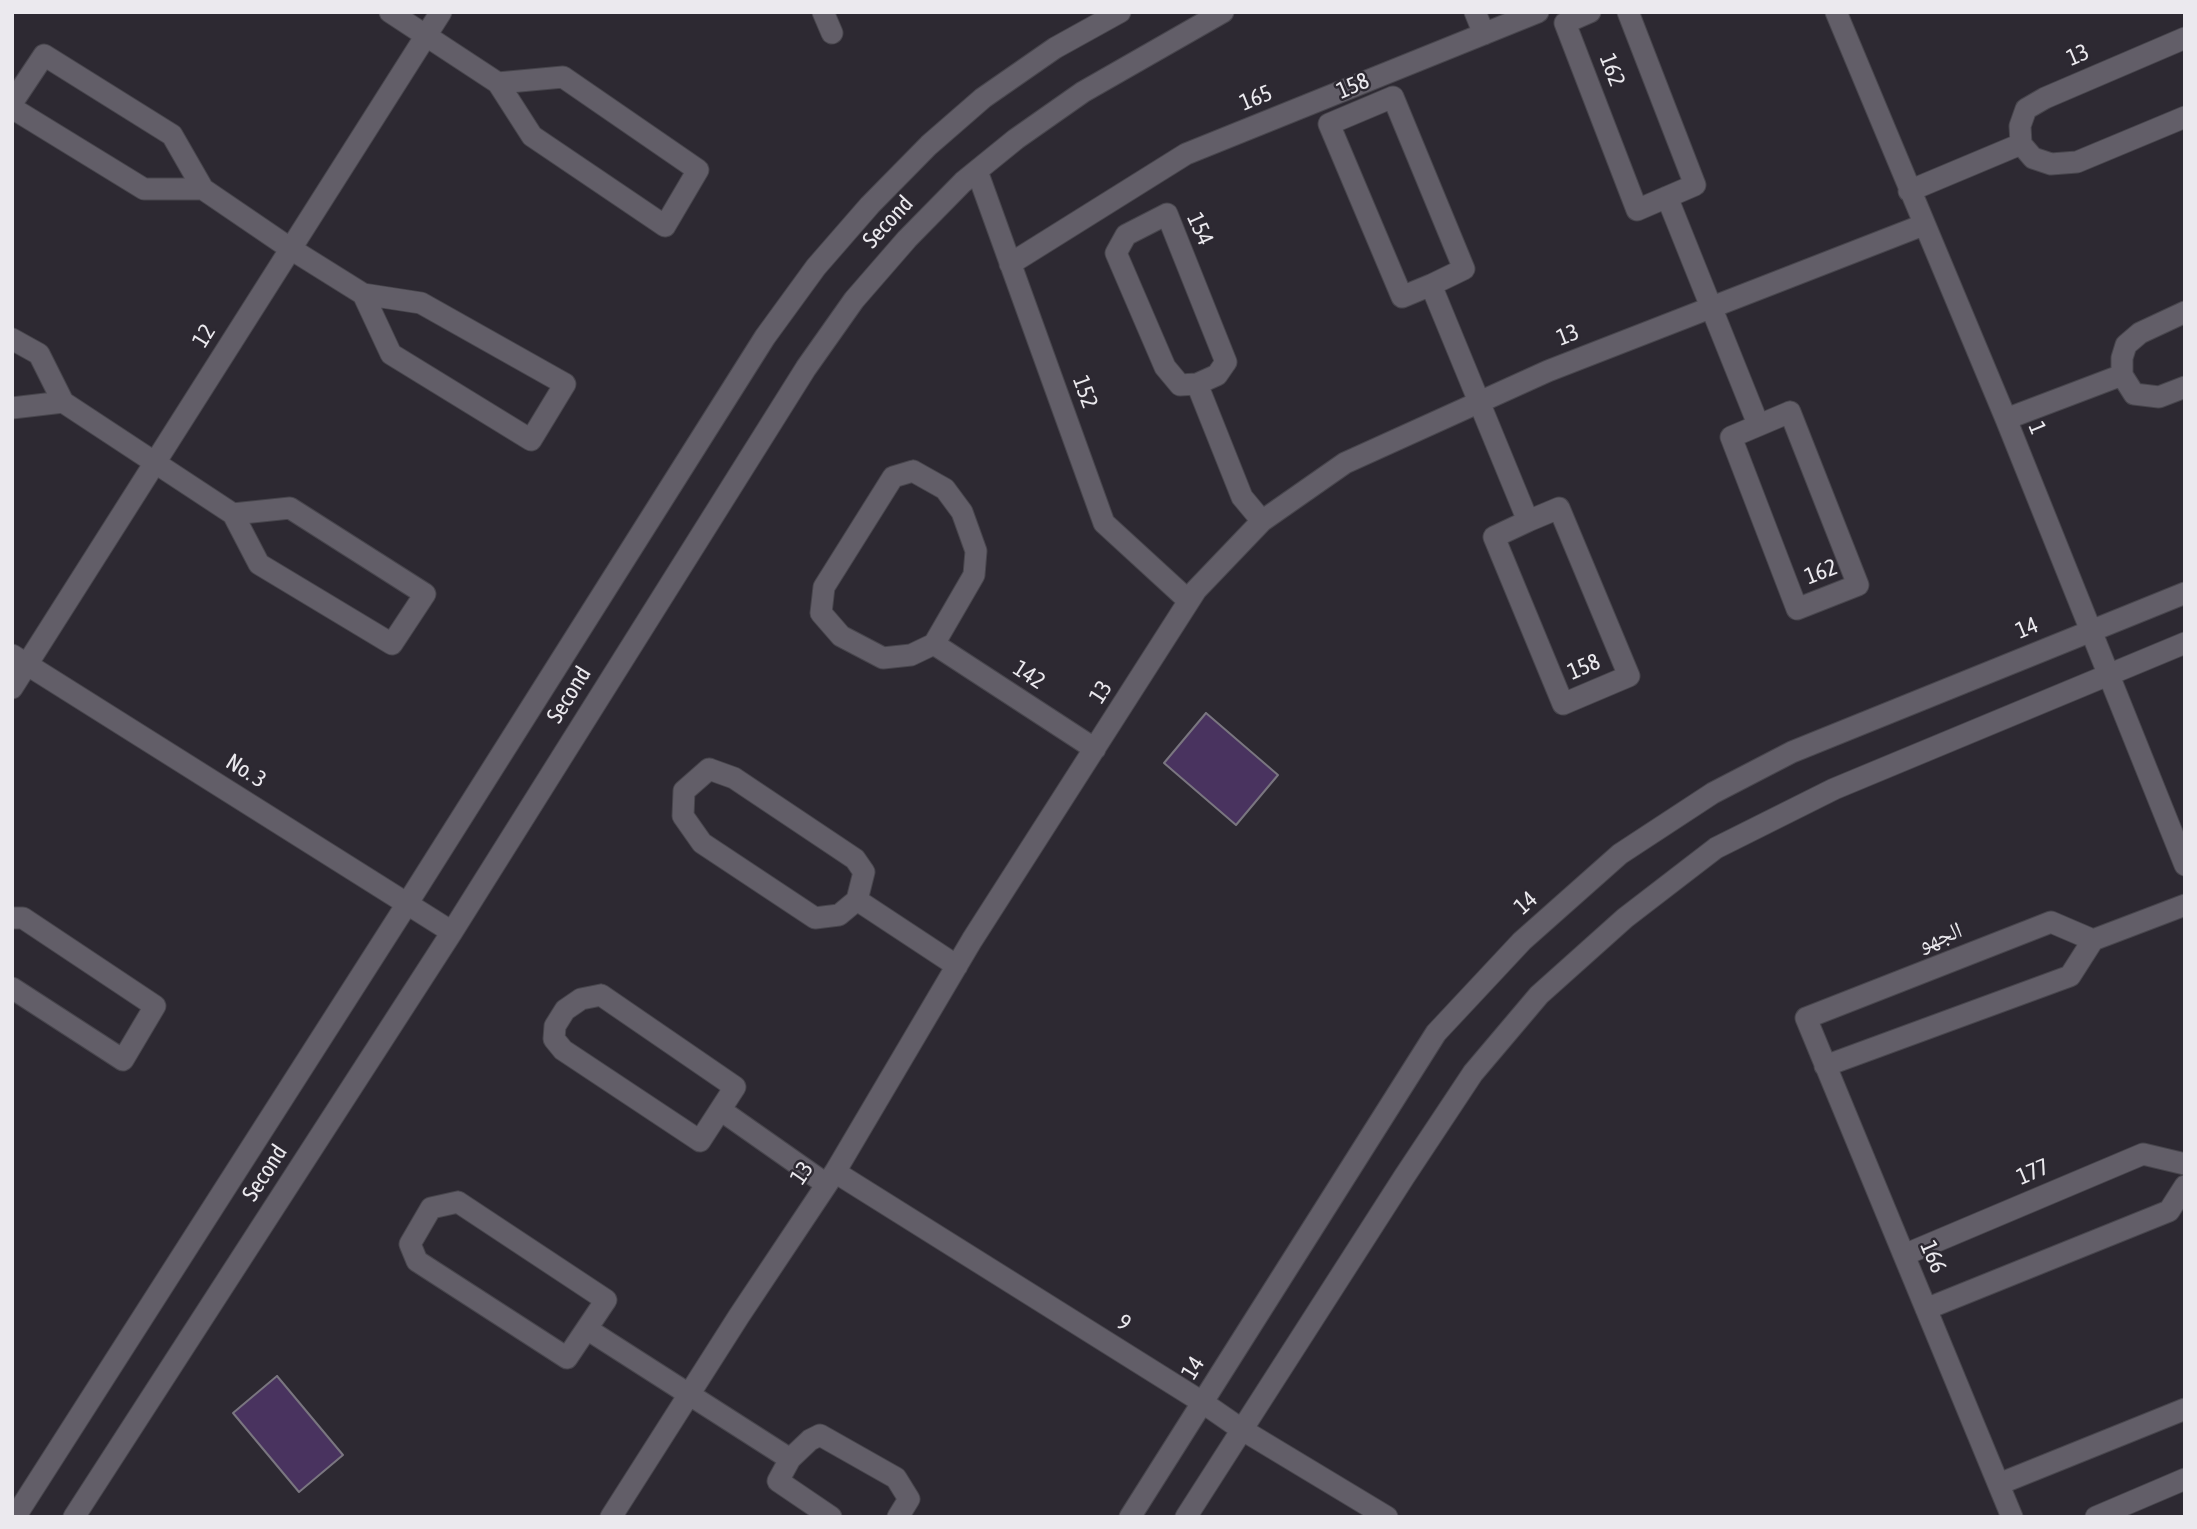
<!DOCTYPE html>
<meta charset="utf-8">
<style>
body{margin:0}
#map{position:relative;width:2197px;height:1529px;overflow:hidden;background:#2d2932;font-family:"Asap Condensed",sans-serif}
canvas{display:block}
.frame{position:absolute;inset:0;border:14px solid #ebe9ee;pointer-events:none}
</style>
<div id="map">
<canvas width="2197" height="1529"></canvas>
<div class="frame"></div>
</div>
<script>
const g = document.querySelector('canvas').getContext('2d');
g.lineJoin = 'round';
function fillPath(path, color) { g.fillStyle = color; g.fill(path, 'evenodd'); }
const shape = rows => new Path2D(rows.map(r => 'M' + r).join(''));
function trace(path, color, width, dash) { g.strokeStyle = color; g.lineWidth = width; g.lineCap = dash ? 'butt' : 'round'; g.setLineDash(dash || []); g.stroke(path); }
function label(font, color, halo, rows, align = 'center') {
  g.font = font + ' "Asap Condensed","Noto Naskh Arabic",sans-serif'; g.lineWidth = 5; g.setLineDash([]); g.textBaseline = 'middle'; g.strokeStyle = halo; g.fillStyle = color; for (const [text, x, y, turn = 0] of rows) {
    g.save(); g.translate(x, y); g.rotate((+turn || 0) * Math.PI / 180); g.textAlign = isNaN(turn) ? turn : align; if (halo) g.strokeText(text, 0, 0); g.fillText(text, 0, 0); g.restore();
  }
}
const building = shape([
 [1206,713,1278,775,1236,825,1164,763,1206,713],
 [277,1376,343,1455,299,1492,233,1413,277,1376]
]);
fillPath(building, '#49335f');
trace(building, '#7a7680', 2);
const minor = shape([
 [390,12,498,83,532,136,665,226,698,170,563,77,498,83],
 [823,12,832,33],
 [1475,12,1484,34],
 [1590,12,1565,23,1637,210,1695,185,1628,12],
 [1836,12,2006,419,2185,865],
 [2185,38,2045,98,2026,109,2020,126,2021,144,2033,158,2051,164,2077,162,2185,117],
 [12,103,44,55,172,135,203,189,291,249,363,294,421,303,565,384,531,440,391,354,363,294],
 [12,108,144,189,203,189],
 [977,171,1104,523,1189,601],
 [1909,191,2021,144],
 [1667,197,1758,424],
 [1010,264,1186,154,1538,12],
 [1431,285,1464,269,1393,97,1329,124,1402,297,1431,285,1528,521,1494,537,1563,704,1629,676,1559,508,1528,521],
 [2185,312,2140,333,2126,345,2122,358,2122,375,2134,394,2159,397,2185,387],
 [12,339,39,354,63,402,233,514,259,564,392,644,425,594,290,508,233,514],
 [1197,384,1217,375,1226,362,1167,214,1126,235,1116,253,1165,367,1180,385,1197,384,1242,497,1262,521],
 [12,408,63,402],
 [1790,412,1858,585,1797,609,1731,437,1790,412],
 [2006,419,2122,375],
 [913,471,945,489,962,512,976,551,974,575,934,644,911,655,883,658,841,636,821,613,824,587,893,477,913,471],
 [934,644,1095,749],
 [12,655,452,932],
 [12,688,441,12],
 [709,769,734,778,855,859,864,872,857,900,839,915,815,918,702,843,683,816,684,791,709,769],
 [857,900,957,966],
 [12,918,23,918,155,1006,123,1060,12,988],
 [601,995,735,1087,700,1141,563,1050,554,1039,555,1026,565,1010,581,999,601,995],
 [1825,1066,2070,976,2093,940],
 [722,1111,826,1184],
 [835,1172,1202,1402,1241,1429,1387,1517],
 [458,1202,606,1300,567,1358,417,1261,410,1244,431,1208,458,1202],
 [1904,1255,2143,1154,2185,1164],
 [1926,1309,2169,1211,2185,1186],
 [587,1329,790,1459],
 [1999,1484,2185,1409],
 [15,1517,407,904,765,337,816,267,870,205,929,145,983,98,1055,48,1120,12],
 [74,1517,452,932,806,368,854,300,907,239,963,182,1016,139,1083,92,1223,12],
 [611,1517,739,1316,835,1172,972,940,1196,590,1262,521,1345,463,1548,371,1923,225],
 [831,1517,778,1481,790,1459,810,1440,820,1435,896,1478,909,1499,898,1517],
 [1130,1517,1436,1033,1522,941,1620,854,1713,793,1792,752,2185,593],
 [1186,1517,1404,1177,1473,1073,1539,995,1625,918,1716,848,1834,789,2185,643],
 [2012,1517,1806,1018,2051,922,2093,940,2185,905],
 [2096,1517,2185,1479]
]);
trace(minor, '#48464d', 23);
trace(minor, '#625e68', 21);
label('23px', '#ebe9ee', '#2d2932', [
 ["13",2078,55,-23],
 ["162",1612,70,69],
 ["158",1353,86,-23],
 ["165",1256,98,-22],
 ["Second",888,222,-47],
 ["154",1200,229,66],
 ["13",1568,335,-21],
 ["12",204,336,-58],
 ["152",1085,392,70],
 ["1",2037,428,68],
 ["162",1821,572,-21],
 ["14",2027,628,-22],
 ["158",1584,667,-23],
 ["142",1029,675,33],
 ["13",1101,692,-57],
 ["Second",569,695,-58],
 ["No. 3",246,771,32],
 ["14",1526,903,-42],
 ["الجهو",1940,937,-21],
 ["177",2033,1172,-23],
 ["Second",265,1173,-57],
 ["13",802,1173,-56],
 ["166",1933,1257,67],
 ["9",1124,1323,32],
 ["14",1193,1368,-58]
]);
</script>
